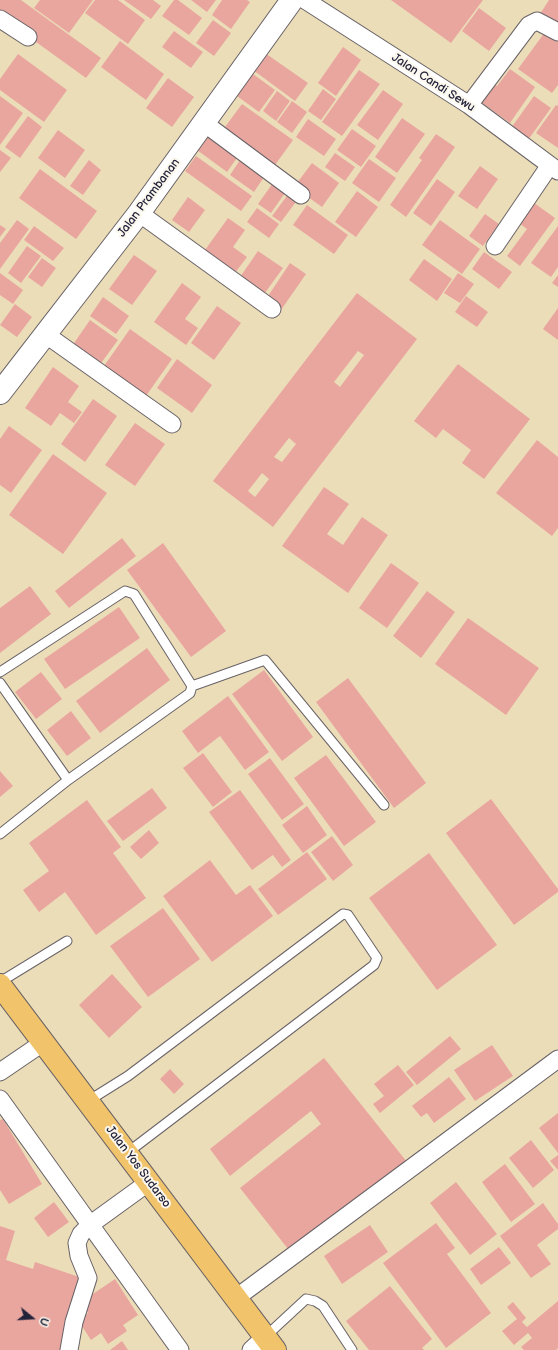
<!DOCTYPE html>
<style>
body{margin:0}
#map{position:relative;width:558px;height:1350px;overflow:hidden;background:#ecddb9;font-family:"Balsamiq Sans",sans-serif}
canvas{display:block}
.north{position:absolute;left:12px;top:1298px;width:40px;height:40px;-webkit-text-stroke:3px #fbf7ec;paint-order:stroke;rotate:108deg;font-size:11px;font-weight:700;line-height:16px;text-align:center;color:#22223b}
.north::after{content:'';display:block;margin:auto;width:14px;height:18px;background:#22223b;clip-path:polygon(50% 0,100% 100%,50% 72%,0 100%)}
</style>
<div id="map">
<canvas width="558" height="1350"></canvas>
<div class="north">U</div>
</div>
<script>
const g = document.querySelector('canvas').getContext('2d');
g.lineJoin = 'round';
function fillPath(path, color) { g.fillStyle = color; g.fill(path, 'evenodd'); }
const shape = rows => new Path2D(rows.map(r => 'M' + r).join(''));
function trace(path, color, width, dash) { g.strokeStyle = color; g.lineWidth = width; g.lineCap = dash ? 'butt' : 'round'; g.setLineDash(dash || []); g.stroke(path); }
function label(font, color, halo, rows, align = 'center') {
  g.font = font + ' "Balsamiq Sans",sans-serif'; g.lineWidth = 4; g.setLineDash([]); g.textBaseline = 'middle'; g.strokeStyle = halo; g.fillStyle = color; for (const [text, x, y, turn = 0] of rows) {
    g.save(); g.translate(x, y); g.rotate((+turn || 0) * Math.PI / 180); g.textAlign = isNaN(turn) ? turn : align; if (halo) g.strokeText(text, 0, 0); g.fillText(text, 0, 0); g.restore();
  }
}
fillPath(shape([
 [0,0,21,0,101,58,86,78,0,16],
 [40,0,93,0,69,33,34,8],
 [95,0,118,0,145,20,128,44,85,13],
 [124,0,153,0,161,6,151,19],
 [174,0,178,0,202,18,189,35,162,16],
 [191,0,216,0,207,12],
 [222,0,247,0,250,2,231,29,212,15],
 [391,0,483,0,451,43],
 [549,0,558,0,558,25,540,14],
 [479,8,506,28,489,51,462,31],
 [213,20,231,33,214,56,196,43],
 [174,31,203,52,191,68,162,47],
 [545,32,558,41,558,85,552,93,518,69],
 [120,41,164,74,146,100,101,67],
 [343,47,361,60,336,96,318,83],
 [265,53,308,83,295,101,253,70],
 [18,54,67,90,44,122,0,90,0,79],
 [246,69,275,90,259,112,230,91],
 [510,69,535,87,510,123,481,102,494,84,497,86],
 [359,70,380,84,342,136,322,122],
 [168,78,194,97,172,127,146,108],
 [323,89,336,99,321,120,308,111],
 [383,90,403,104,378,140,357,125],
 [277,91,290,101,276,121,263,111],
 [0,96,23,113,0,145],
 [534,96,551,108,528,140,511,128],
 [292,101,307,112,292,133,277,122],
 [242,104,293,140,270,172,219,135],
 [556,105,558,106,558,148,536,133],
 [28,116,42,127,20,158,5,147],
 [402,118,425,134,397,173,375,157],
 [308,119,336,139,324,156,296,137],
 [352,129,376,146,361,167,337,150],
 [58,130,85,150,65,178,38,158],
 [209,134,239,155,227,172,197,150],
 [436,134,455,147,406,217,390,205,422,160,419,158],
 [0,150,11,158,0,172],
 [335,153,355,167,345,181,325,167],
 [196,156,252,196,241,211,185,171],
 [242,157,266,174,254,192,230,175],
 [369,159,396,178,379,202,352,183],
 [89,160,101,170,83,195,70,186],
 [312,163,339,183,322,207,294,187],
 [480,166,498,179,477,209,458,196],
 [40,169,97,211,76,239,19,198],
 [437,179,455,192,431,226,413,213],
 [275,180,287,190,271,213,258,204],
 [357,191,378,207,356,237,335,222],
 [289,193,298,199,281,222,272,216],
 [188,197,205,210,189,232,172,220],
 [530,200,555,218,520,266,507,256,527,229,515,220],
 [307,205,348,235,334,254,293,225],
 [257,208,279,224,269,238,247,222],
 [485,214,499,224,483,246,469,236],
 [228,218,245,230,233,247,247,257,235,273,205,250],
 [17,220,29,229,0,269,0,243],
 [440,220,480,249,462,274,422,245],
 [0,225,6,229,0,237],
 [34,226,64,248,53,261,24,240],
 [558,226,558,267,551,277,531,263],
 [27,246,41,256,21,283,8,273],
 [258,251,283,268,262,297,238,280],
 [484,252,512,272,499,289,472,269],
 [134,255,157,271,132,305,109,289],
 [42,258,56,268,42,287,28,277],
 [424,259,452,279,437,301,409,280],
 [290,263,306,274,281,310,266,299],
 [0,273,23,290,13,304,0,295],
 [458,273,474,284,460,303,444,293],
 [558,275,558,287,552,283],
 [182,283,201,297,185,319,198,328,186,345,154,322],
 [357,293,417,339,273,527,213,481],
 [358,351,364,355,340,387,334,382],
 [289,438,296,444,282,462,274,457],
 [262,473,269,479,255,497,248,491],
 [466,296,488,312,477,327,455,312],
 [103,297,129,316,116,334,90,316],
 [15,304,32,317,17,337,0,325],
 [217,306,241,323,214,360,191,343],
 [558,308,558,340,543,329],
 [90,320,118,340,99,366,72,346],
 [130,329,172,359,146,396,104,366],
 [177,359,212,385,192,413,157,388],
 [458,364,530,419,484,479,462,463,471,450,443,429,436,438,414,421],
 [53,367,79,386,68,402,82,412,74,423,60,413,51,426,25,408],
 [93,399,117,416,85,462,61,444],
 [135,423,165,444,135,486,105,465],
 [9,426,42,450,11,493,0,485,0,439],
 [537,440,558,457,558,528,552,536,496,493],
 [53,454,107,493,63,554,9,515],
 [324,487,349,504,327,534,343,545,362,517,388,535,348,593,282,546],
 [122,538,136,556,69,608,55,591],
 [163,543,226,631,191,657,127,570],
 [391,563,419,583,387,628,359,608],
 [30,586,51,614,0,653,0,608],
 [427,591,455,612,421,658,393,636],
 [119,607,140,638,65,689,44,659],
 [468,618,539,668,506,715,435,664],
 [147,648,170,680,100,733,76,701],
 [264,670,313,737,282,761,232,694],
 [41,672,62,699,36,719,15,692],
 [348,678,426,783,394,808,316,702],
 [228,696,269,752,245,770,220,736,198,753,182,731],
 [71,711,91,738,67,756,47,730],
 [203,753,232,792,213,807,183,768],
 [326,755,376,822,344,846,294,778],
 [270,758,304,804,282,820,248,774],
 [0,771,13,786,0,797],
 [152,788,167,808,123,841,107,821],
 [240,790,291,860,282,867,273,855,252,870,209,812],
 [491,799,558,889,558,892,514,925,446,833],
 [87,800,121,847,113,853,146,898,96,935,65,892,39,912,23,890,49,871,29,843],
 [307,806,327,835,303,853,282,825],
 [149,830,159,843,141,859,130,847],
 [332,836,353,865,333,881,311,852],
 [307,852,327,879,278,915,258,889],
 [429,853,497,945,437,990,369,898],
 [210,860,236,895,250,885,273,916,212,962,163,896],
 [163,908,200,959,148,997,110,946],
 [112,974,142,1007,109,1038,79,1005],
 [450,1036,461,1049,417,1085,406,1072],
 [492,1045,513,1076,475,1101,454,1070],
 [324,1058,407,1162,292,1254,240,1188,321,1124,311,1111,230,1176,210,1149],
 [398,1065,414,1085,380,1113,373,1104,384,1096,374,1084],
 [170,1069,184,1084,174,1094,160,1079],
 [449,1077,466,1099,434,1123,427,1113,421,1117,412,1106],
 [558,1113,558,1153,539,1128],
 [3,1119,42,1184,9,1204,0,1190,0,1120],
 [531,1140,554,1170,533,1188,509,1158],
 [558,1155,558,1170,550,1161],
 [505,1164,535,1204,511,1222,482,1182],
 [456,1182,497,1234,470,1255,430,1203],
 [54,1202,69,1222,48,1237,34,1218],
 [543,1203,558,1224,558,1229,537,1245,551,1264,531,1278,500,1236],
 [436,1223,455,1248,447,1254,491,1313,446,1348,383,1263],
 [370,1225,388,1252,342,1284,324,1256],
 [0,1226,15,1231,6,1260,33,1269,35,1262,85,1279,62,1350,0,1350],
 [499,1247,511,1263,481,1285,470,1269],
 [115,1279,138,1315,123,1325,127,1331,108,1344,101,1333,91,1340,78,1320,88,1313,81,1302],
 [390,1286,432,1339,422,1348,424,1350,369,1350,346,1321],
 [558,1301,558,1348,556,1350,524,1350,521,1347,532,1338,528,1333,514,1345,502,1331,517,1319,507,1307,513,1302,526,1318,522,1322,527,1327],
 [122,1341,128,1350,110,1350]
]), '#e9a69f');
const service = shape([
 [0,672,125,591,134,594,192,686,190,693,68,780,0,834],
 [0,683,68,780],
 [192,686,265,660,384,805],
 [0,982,67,941],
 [88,1101,128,1076,343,914,348,915,377,958,374,965,127,1153],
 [265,1337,306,1299,315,1301,323,1306,352,1350]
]);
const minor = shape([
 [305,0,469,105,558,171],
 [0,19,28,37],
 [469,105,529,25,537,21,558,32],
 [204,123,301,195],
 [139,213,272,309],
 [495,246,550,165],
 [45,334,172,424],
 [0,1072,44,1042],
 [0,1099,180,1350],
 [236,1298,558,1059],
 [69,1350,74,1322,88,1278,79,1256,77,1243,81,1234,91,1224,149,1182],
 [251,1350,265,1337]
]);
const tertiary = shape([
 [0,393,139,213,292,0]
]);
const trunk = shape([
 [0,985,275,1350]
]);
trace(service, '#696367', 11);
trace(minor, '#696367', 19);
trace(tertiary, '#696367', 24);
trace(trunk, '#696367', 24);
trace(service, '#fff', 9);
trace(minor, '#fff', 17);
trace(tertiary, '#fff', 22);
trace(trunk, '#f1c36a', 22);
label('12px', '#22223b', '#fbf7ec', [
 ["Jalan Candi Sewu",433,83,33],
 ["Jalan Prambanan",149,198,-53],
 ["Jalan Yos Sudarso",138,1167,53]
]);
</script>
